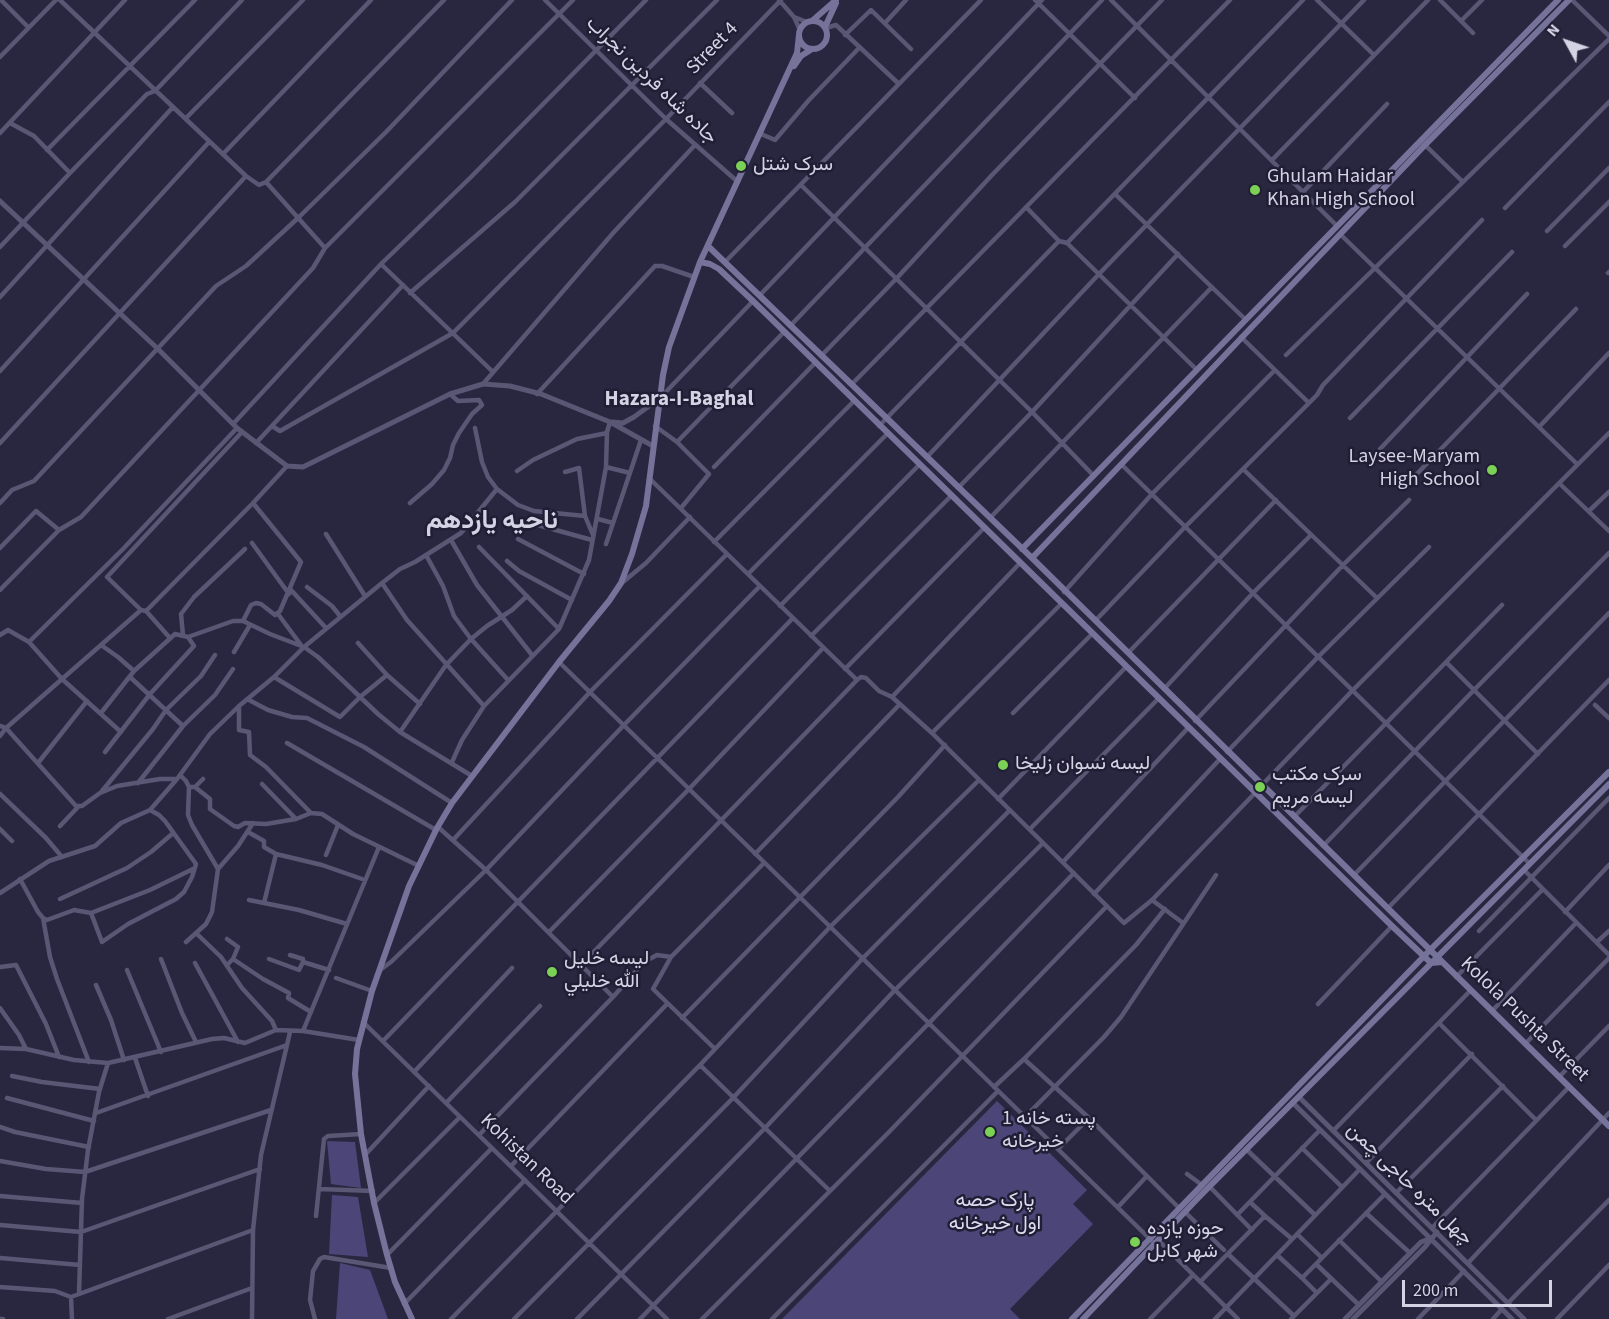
<!DOCTYPE html>
<meta charset="utf-8">
<style>
body{margin:0}
#map{position:relative;width:1609px;height:1319px;overflow:hidden;background:#292740;font-family:"Source Sans 3",sans-serif}
canvas{display:block}
.north{position:absolute;left:1537px;top:12px;width:60px;height:60px;-webkit-text-stroke:4px #201d35;paint-order:stroke;rotate:310deg;font-size:16px;font-weight:700;line-height:24px;text-align:center;color:#d4d3e4}
.north::after{content:'';display:block;margin:auto;width:21px;height:27px;background:#d4d3e4;clip-path:polygon(50% 0,100% 100%,50% 72%,0 100%)}
.scale{position:absolute;left:1402px;top:1280px;width:150px;height:27px;box-sizing:border-box;border:3px solid #d4d3e4;border-top:0;padding-left:8px;font-size:18px;line-height:21px;white-space:nowrap;color:#d4d3e4;-webkit-text-stroke:4px #201d35;paint-order:stroke}
</style>
<div id="map">
<canvas width="1609" height="1319"></canvas>
<div class="north">N</div>
<div class="scale">200 m</div>
</div>
<script>
const g = document.querySelector('canvas').getContext('2d');
g.lineJoin = 'round';
function fillPath(path, color) { g.fillStyle = color; g.fill(path, 'evenodd'); }
const shape = rows => new Path2D(rows.map(r => 'M' + r).join(''));
function trace(path, color, width, dash) { g.strokeStyle = color; g.lineWidth = width; g.lineCap = dash ? 'butt' : 'round'; g.setLineDash(dash || []); g.stroke(path); }
function label(font, color, halo, rows, align = 'center') {
  g.font = font + ' "Source Sans 3",Vazirmatn,sans-serif'; g.lineWidth = 5; g.setLineDash([]); g.textBaseline = 'middle'; g.strokeStyle = halo; g.fillStyle = color; for (const [text, x, y, turn = 0] of rows) {
    g.save(); g.translate(x, y); g.rotate((+turn || 0) * Math.PI / 180); g.textAlign = isNaN(turn) ? turn : align; if (halo) g.strokeText(text, 0, 0); g.fillText(text, 0, 0); g.restore();
  }
}
fillPath(shape([
 [997,1101,1087,1190,1073,1204,1093,1224,1010,1309,1020,1319,782,1319],
 [327,1141,355,1142,361,1188,331,1184],
 [332,1195,358,1197,368,1257,329,1254],
 [340,1263,370,1270,388,1319,336,1319]
]), '#4c4678');
trace(shape([
 [1,0,28,27],
 [60,0,246,176,259,185,266,182,444,0],
 [545,0,666,119,738,182],
 [779,0,794,17,800,30],
 [1035,0,1135,98],
 [1111,0,1337,226],
 [1317,0,1374,55],
 [1440,0,1473,33],
 [1572,0,1609,36],
 [794,17,807,22],
 [1461,21,1482,0],
 [885,23,906,0],
 [826,28,836,25,899,84],
 [845,35,871,10,911,49],
 [0,57,56,0],
 [700,83,732,113],
 [186,118,303,0],
 [10,123,34,136,70,173],
 [0,133,125,0],
 [761,134,775,140,809,100,859,48],
 [1425,145,1463,182],
 [47,150,195,0],
 [223,154,371,0],
 [1272,160,1428,0],
 [266,182,325,248],
 [801,185,1032,412,1094,476],
 [1304,191,1387,104],
 [1115,194,1246,320],
 [1026,207,1059,241,1067,243,1197,370],
 [1505,208,1609,102],
 [1547,231,1609,168],
 [1340,234,1577,464],
 [1067,243,1303,0],
 [1565,246,1609,202],
 [0,247,70,173,147,94,155,91,242,0],
 [726,261,981,0],
 [381,264,493,372],
 [1608,273,1609,272],
 [410,293,515,202,717,0],
 [760,295,1042,0],
 [0,297,173,107],
 [791,325,1102,0],
 [1241,337,1309,403],
 [822,355,896,279,992,175,1162,0],
 [1286,355,1609,39],
 [0,371,209,142],
 [483,384,614,232,695,145],
 [852,384,1230,0],
 [537,394,655,266,662,266,694,277],
 [660,398,753,301],
 [1350,418,1512,252],
 [233,424,381,264,470,178,646,0],
 [272,426,280,431,453,333,666,119,781,0],
 [655,426,677,442,709,474,681,508],
 [879,426,1059,241],
 [1539,427,1609,353],
 [475,428,482,462,488,477,497,489,518,505,534,511,585,516],
 [677,442,784,332],
 [0,443,246,176],
 [256,443,403,285],
 [1380,449,1527,294],
 [927,457,1099,274,1364,0],
 [1121,464,1530,864],
 [606,467,630,473],
 [714,467,815,363],
 [1243,469,1377,598],
 [517,471,533,460,577,439,607,433],
 [565,472,579,468,585,516,593,535],
 [650,479,857,680,861,677,866,678,879,691,892,697,932,733,1124,923,1152,900,1255,793],
 [1412,479,1576,309],
 [1560,484,1609,531],
 [959,487,1032,412,1178,254],
 [0,503,12,490,34,481,216,286,246,266,298,218,386,132,512,0],
 [410,503,432,484,444,470,450,458,453,445,459,433,472,414,482,405,479,400,458,401,450,394],
 [1589,511,1609,492],
 [990,518,1212,287],
 [598,519,613,523],
 [534,524,592,540],
 [326,534,365,596],
 [518,539,584,574],
 [451,540,477,585,532,655],
 [714,542,854,401],
 [252,543,289,594],
 [606,544,641,440],
 [479,547,559,629],
 [0,548,36,511,59,530],
 [426,555,443,586,454,616,471,639,508,680],
 [507,561,519,571,572,600],
 [748,574,887,434],
 [107,577,242,432],
 [107,577,141,610],
 [623,582,646,563,690,517],
 [382,583,407,620,484,706],
 [307,587,332,606,340,616],
 [0,590,59,530,81,517,313,268,325,248,573,0],
 [291,590,326,628],
 [1064,592,1152,494,1275,370],
 [780,606,919,465],
 [146,611,170,638],
 [278,614,301,645],
 [243,621,251,605,256,603,261,604,275,615,280,611,301,562,253,503],
 [1095,621,1185,527,1317,395,1323,385,1482,220],
 [0,635,8,630,29,642,62,679,121,732],
 [183,635,181,614,194,597,245,549],
 [811,636,951,496],
 [29,642,123,549,237,428],
 [358,643,387,675,420,704],
 [101,645,118,657,134,671],
 [234,652,250,625],
 [1128,653,1276,500],
 [559,662,1152,1241],
 [1446,662,1538,754],
 [845,669,984,528],
 [130,677,183,726,215,695,233,669],
 [274,677,340,717,360,697,387,675],
 [1164,689,1253,593,1310,536],
 [892,697,1020,563],
 [249,700,268,710,292,717,307,718,364,747,452,803],
 [1595,705,1609,718],
 [239,706,239,730,249,732,250,755,266,767,311,813],
 [101,713,134,671,175,634,188,637,233,621,243,621,270,634,304,647,318,657,378,714,400,732,472,776],
 [1013,713,1092,634],
 [1195,721,1343,565,1409,500],
 [0,726,6,728,76,806,82,806,100,793,117,786,160,779,177,779],
 [400,732,446,665,471,639,487,626,512,610,527,596],
 [932,733,1061,604],
 [0,736,6,728,141,610,146,611,253,503,287,466],
 [287,743,436,830],
 [105,752,150,694,194,646,188,637],
 [1227,752,1318,657,1429,547],
 [452,762,462,740,484,706,559,629,589,560,606,467,607,432,610,422],
 [38,763,87,701],
 [180,775,186,781,189,787,188,815,192,825,218,869,212,912,206,924,186,942],
 [138,783,183,726],
 [262,784,296,819],
 [1262,785,1352,691,1609,433],
 [189,787,195,787,210,799,210,809,234,826,238,827,245,823,266,824,296,819,311,813,322,814,353,834,419,866],
 [195,787,203,779],
 [102,791,153,729,166,710,201,676,215,655],
 [0,794,46,838,62,857],
 [998,799,1126,667],
 [1294,817,1502,605],
 [60,826,78,807],
 [438,827,486,870,613,997],
 [0,829,12,841],
 [1030,829,1158,699],
 [248,832,264,841,264,847,276,854,322,865,365,880],
 [454,839,590,692,727,554],
 [1323,846,1474,690,1609,553],
 [755,854,900,704],
 [326,855,338,825],
 [1063,862,1188,728],
 [218,869,238,846,253,823],
 [1524,870,1609,955],
 [1354,875,1609,613],
 [20,879,38,912,43,918,47,920,74,910,91,913,150,890,193,869],
 [0,893,49,861,95,846,121,823,150,810,177,779,210,734,239,706,274,677,304,647,382,583,400,569,415,562,461,533,497,489],
 [1094,894,1220,759],
 [60,899,127,868,151,852,172,834],
 [249,900,299,910,347,924],
 [1152,900,1183,923],
 [264,903,276,854],
 [1388,908,1609,680],
 [1565,912,1609,865],
 [91,913,102,942,128,924,176,899,184,892,192,877,196,864,165,821,159,815,150,810],
 [43,918,50,957,57,979,89,1062],
 [1479,931,1609,798],
 [549,932,689,789,823,648],
 [196,933,221,957,242,988,272,1021,276,1030],
 [1597,942,1609,931],
 [290,955,303,959,303,962,329,970],
 [161,959,182,1013,196,1042],
 [233,959,263,979,289,993,288,998,311,1012],
 [269,959,299,970,303,962],
 [195,963,238,1042],
 [227,965,233,959,238,947,227,939],
 [581,965,857,680],
 [0,967,16,965,46,1024,59,1057],
 [127,970,161,1052],
 [380,970,391,962,486,870,623,726,760,586],
 [1456,977,1542,890],
 [336,978,372,991],
 [96,985,111,1020,124,1060],
 [1318,1004,1392,926],
 [0,1008,19,1035,26,1049],
 [1492,1011,1576,923],
 [682,1018,898,797,945,745],
 [363,1022,667,1319],
 [1439,1023,1536,1120],
 [303,1031,379,847],
 [383,1041,793,618],
 [1525,1044,1609,958],
 [0,1048,26,1049,74,1060,108,1063,212,1039,224,1038,245,1043,276,1030,303,1031,359,1040],
 [714,1048,653,989,671,957,764,863],
 [135,1058,148,1096],
 [1024,1059,1089,1118,1179,1208],
 [700,1065,830,1191],
 [414,1072,512,968],
 [12,1076,42,1082,100,1089],
 [1559,1077,1609,1026],
 [994,1087,1024,1059,1136,945,1165,909],
 [7,1098,94,1121],
 [446,1103,540,1006],
 [96,1113,287,1045,290,1032],
 [1025,1117,1104,1037,1121,1017,1216,875],
 [0,1127,15,1132,89,1147],
 [1333,1131,1470,991],
 [479,1135,613,997,644,962,657,955,671,957],
 [1302,1148,1342,1187],
 [1058,1149,1089,1118],
 [1247,1150,1315,1215],
 [365,1155,429,1086],
 [0,1161,46,1169,85,1172,271,1110],
 [1366,1163,1472,1054],
 [511,1166,667,1004],
 [1187,1174,1202,1185],
 [1210,1187,1252,1230],
 [320,1189,373,1191],
 [1396,1193,1503,1086],
 [0,1196,82,1203],
 [374,1203,460,1117],
 [1118,1207,1146,1177],
 [1185,1212,1224,1250],
 [1366,1213,1410,1253],
 [1237,1215,1320,1130],
 [316,1216,324,1139,328,1136,361,1134],
 [1265,1216,1292,1239],
 [0,1225,81,1232,260,1169],
 [1432,1228,1569,1087],
 [1297,1234,1322,1258],
 [1158,1240,1238,1319],
 [1339,1240,1382,1282],
 [1228,1254,1294,1316],
 [387,1255,492,1148],
 [1277,1255,1302,1278],
 [0,1258,80,1265],
 [1468,1263,1609,1113],
 [1316,1264,1302,1278,1317,1293],
 [1200,1282,1265,1216,1250,1202],
 [0,1287,55,1291,71,1297,253,1230],
 [79,1293,82,1199,88,1150,99,1092,108,1063],
 [71,1297,72,1319],
 [1508,1303,1609,1200],
 [404,1304,525,1180],
 [1359,1305,1316,1264,1385,1194],
 [0,1319,3,1319],
 [168,1319,252,1288],
 [252,1319,253,1230,261,1155,287,1045],
 [315,1319,310,1300,313,1271,320,1259,324,1257,391,1268],
 [451,1319,700,1065,830,927,979,780],
 [514,1319,733,1098,863,958,1010,810],
 [577,1319,765,1128,895,990,1043,843],
 [640,1319,929,1023,1074,873],
 [702,1319,889,1132,1107,906],
 [772,1319,998,1091],
 [1150,1319,1193,1275],
 [1215,1319,1360,1169],
 [1291,1319,1331,1279],
 [1418,1319,1464,1271],
 [1493,1319,1502,1309],
 [1557,1319,1609,1265]
]), '#595773', 4.5);
trace(shape([
 [0,201,158,349,237,428,287,466,303,467,450,394,483,384,510,386,541,394,610,422,653,446],
 [612,422,623,423,634,417,660,398],
 [1299,1097,1524,1319],
 [1293,1103,1512,1319],
 [1345,1319,1421,1242,1429,1239],
 [1353,1319,1425,1247,1437,1232]
]), '#595773', 5);
trace(shape([
 '799 35a14 14 0 1 1 28 0a14 14 0 1 1-28 0Z',
 [812,21,836,0],
 [825,27,836,3],
 [794,66,801,56,812,49],
 [708,246,1032,558,1609,1126],
 [700,262,710,264,719,269,753,301,1392,926,1431,963,1442,962],
 [1022,549,1558,0],
 [1032,558,1425,145,1569,0],
 [412,1319,395,1282,387,1255,374,1203,361,1134,355,1074,357,1049,372,991,409,886,437,828,452,803,559,662,609,601,621,583,632,554,646,506,663,375,669,347,700,262,797,53,799,35],
 [1072,1319,1430,950,1609,772],
 [1083,1319,1200,1196,1609,784]
]), '#76739b', 6);
for (const [x, y, r, color] of [
 [741,166,6,"#7ad156"],
 [1255,190,6,"#7ad156"],
 [1492,470,6,"#7ad156"],
 [1003,765,6,"#7ad156"],
 [1260,787,6,"#7ad156"],
 [552,972,6,"#7ad156"],
 [990,1132,6,"#7ad156"],
 [1135,1242,6,"#7ad156"]
]) { const dot = new Path2D(); dot.arc(x, y, r, 0, 2 * Math.PI); g.fillStyle = color; g.fill(dot); trace(dot, '#201d35', 2); }
label('20px', '#d4d3e4', '#201d35', [
 ["Street 4",713,49,-46],
 ["جاده شاه فردین نجراب",651,81,44],
 ["Kolola Pushta Street",1524,1020,44],
 ["Kohistan Road",526,1160,44],
 ["چهل متره حاجی چمن",1409,1185,44]
]);
label('20px', '#d4d3e4', '#201d35', [
 ["سرک شتل",753,166],
 ["Ghulam Haidar",1267,178],
 ["Khan High School",1267,201],
 ["Laysee-Maryam",1480,458,"right"],
 ["High School",1480,481,"right"],
 ["لیسه نسوان زلیخا",1015,765],
 ["سرک مکتب",1272,776],
 ["لیسه مریم",1272,799],
 ["ليسه خليل",564,960],
 ["الله خليلي",564,983],
 ["1 پسته خانه",1002,1120],
 ["خیرخانه",1002,1143],
 ["حوزه یازده",1147,1230],
 ["شهر کابل",1147,1253]
], 'left');
label('20px', '#dcdbef', '#201d35', [
 ["پارک حصه",995,1202],
 ["اول خیرخانه",995,1225]
]);
label('bold 21px', '#d4d3e4', '#201d35', [
 ["Hazara-I-Baghal",679,400]
]);
label('bold 26px', '#d4d3e4', '#201d35', [
 ["ناحیه یازدهم",492,522]
]);
</script>
